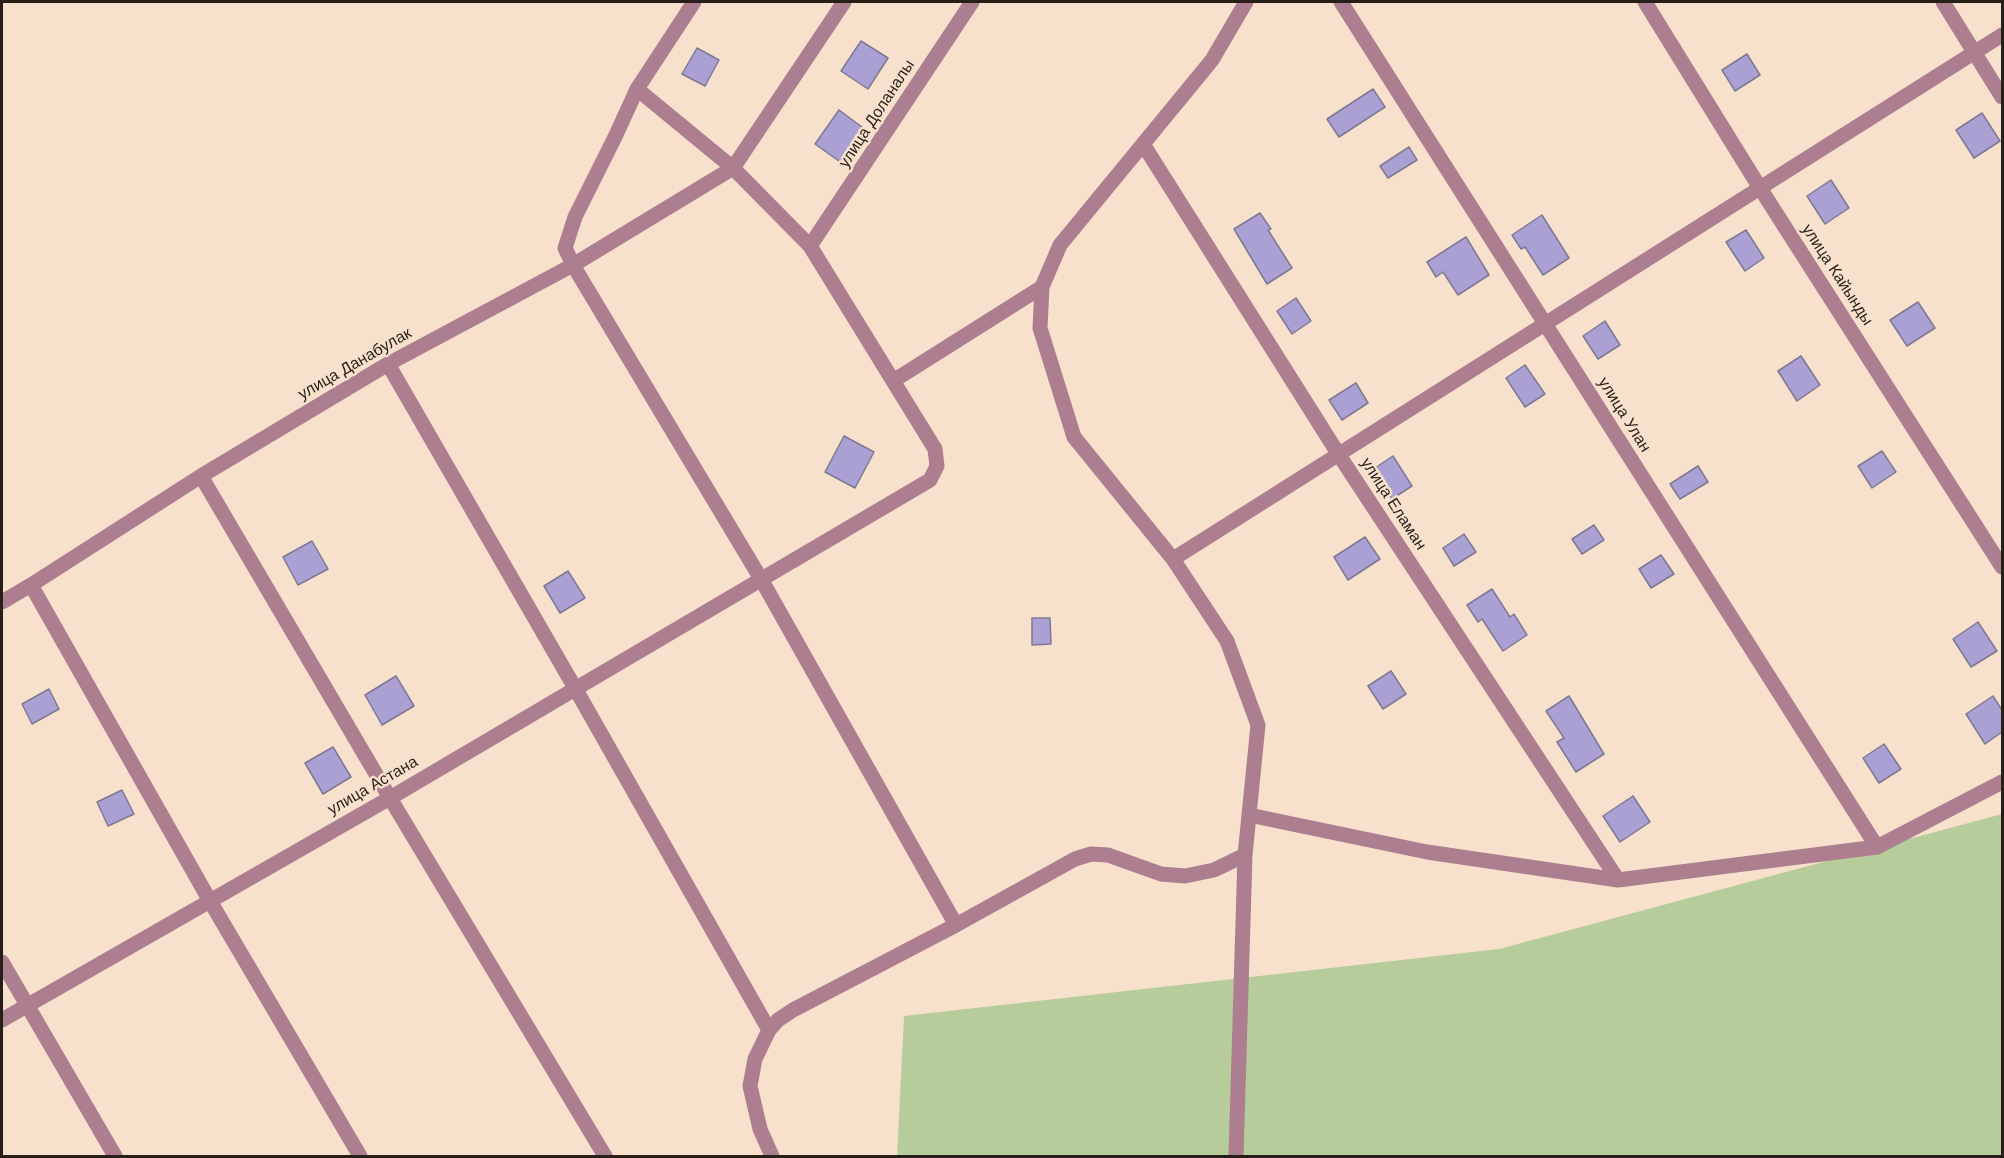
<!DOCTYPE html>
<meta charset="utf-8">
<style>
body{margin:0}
#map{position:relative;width:2004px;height:1158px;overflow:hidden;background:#f8e1cc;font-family:Arial,sans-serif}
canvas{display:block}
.frame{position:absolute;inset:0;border:3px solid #271f17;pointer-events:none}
</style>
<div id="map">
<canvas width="2004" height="1158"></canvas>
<div class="frame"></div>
</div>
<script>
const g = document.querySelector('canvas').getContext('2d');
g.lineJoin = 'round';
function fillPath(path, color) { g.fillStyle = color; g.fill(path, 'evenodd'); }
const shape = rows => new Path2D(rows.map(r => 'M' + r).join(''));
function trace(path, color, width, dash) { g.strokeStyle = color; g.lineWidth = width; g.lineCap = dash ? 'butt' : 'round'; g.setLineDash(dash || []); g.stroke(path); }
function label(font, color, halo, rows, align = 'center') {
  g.font = font + ' Arial,sans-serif'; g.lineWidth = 5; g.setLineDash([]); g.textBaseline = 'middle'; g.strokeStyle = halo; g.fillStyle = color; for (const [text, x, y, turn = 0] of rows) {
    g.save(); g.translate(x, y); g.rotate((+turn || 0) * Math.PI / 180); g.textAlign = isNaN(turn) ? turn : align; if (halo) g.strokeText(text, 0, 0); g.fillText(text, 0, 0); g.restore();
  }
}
fillPath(shape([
 [2002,814,2002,1156,897,1156,904,1016,1499,949]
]), '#b7cc9b');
const building = shape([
 [861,41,888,58,868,89,841,71,861,41],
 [697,48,719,60,705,86,682,74,697,48],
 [1747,54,1760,75,1735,91,1722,70,1747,54],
 [1373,89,1385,107,1339,137,1327,119,1373,89],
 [839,110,866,130,843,164,815,144,839,110],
 [1982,113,2000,141,1974,158,1956,130,1982,113],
 [1409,147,1417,160,1388,178,1380,166,1409,147],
 [1831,180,1849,208,1825,224,1807,196,1831,180],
 [1260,213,1271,229,1268,230,1292,268,1267,284,1234,229,1260,213],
 [1542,215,1569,258,1543,275,1525,247,1521,249,1512,235,1542,215],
 [1746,230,1764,258,1745,271,1726,242,1746,230],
 [1466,237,1489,275,1458,295,1443,272,1436,277,1427,262,1466,237],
 [1296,298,1311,321,1292,334,1277,311,1296,298],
 [1918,302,1935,328,1907,346,1890,320,1918,302],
 [1605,321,1620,345,1598,359,1583,336,1605,321],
 [1801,356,1820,385,1797,401,1778,371,1801,356],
 [1525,365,1545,394,1525,407,1506,378,1525,365],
 [1356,383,1368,403,1342,420,1329,400,1356,383],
 [844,436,874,452,855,488,825,472,844,436],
 [1882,451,1896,472,1872,488,1858,466,1882,451],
 [1393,456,1412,486,1392,499,1372,470,1393,456],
 [1698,466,1708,482,1680,499,1670,484,1698,466],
 [1594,525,1604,540,1582,554,1572,539,1594,525],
 [1464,534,1476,552,1454,566,1443,548,1464,534],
 [1365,537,1380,559,1348,580,1334,557,1365,537],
 [312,541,328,569,298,585,283,557,312,541],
 [1661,555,1674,574,1651,588,1639,569,1661,555],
 [568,571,585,598,560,613,544,586,568,571],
 [1492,589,1510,617,1514,614,1527,635,1503,651,1482,619,1478,622,1467,605,1492,589],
 [1032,618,1050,618,1051,644,1032,645,1032,618],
 [1978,622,1997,651,1971,667,1953,639,1978,622],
 [1391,671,1406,694,1383,709,1368,686,1391,671],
 [396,676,414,706,382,725,365,695,396,676],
 [49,689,59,709,32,724,22,704,49,689],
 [1569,696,1604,754,1576,772,1557,742,1564,738,1546,711,1569,696],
 [1993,696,2002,710,2002,732,1985,744,1966,714,1993,696],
 [1884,744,1901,769,1879,783,1863,758,1884,744],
 [333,747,351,777,323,794,305,763,333,747],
 [122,790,134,814,108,826,97,802,122,790],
 [1633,796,1650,822,1620,842,1603,816,1633,796]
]);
fillPath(building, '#aaa0d3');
trace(building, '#7e7992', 1.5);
trace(shape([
 [1341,2,1877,847],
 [1645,2,1760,188,2002,567],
 [1943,2,2002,97],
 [637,89,615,137,575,217,565,248,573,265,761,579,956,925],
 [1143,144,1339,455,1618,880],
 [810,246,972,2],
 [388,364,575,688,769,1030],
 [893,381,1042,287],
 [201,476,390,798,605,1156],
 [1173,559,2002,35],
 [31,585,210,901,360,1156],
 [2,602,31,585,201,476,388,364,573,265,733,168,844,2],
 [1249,815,1427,852,1618,880,1877,847,2002,782],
 [2,962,115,1156],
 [2,1020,390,798,930,480,937,466,935,449,810,246,733,168,637,89,694,2],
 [772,1156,760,1129,750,1086,755,1059,769,1030,778,1020,793,1010,956,925,1075,859,1091,854,1108,855,1161,874,1185,876,1214,870,1245,855],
 [1236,1156,1245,855,1258,725,1227,641,1173,559,1074,437,1040,328,1042,287,1060,245,1212,60,1246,2]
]), '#ac7e8f', 15);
label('16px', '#271f17', '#f8e1cc', [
 ["улица Доланалы",877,114,-57],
 ["улица Кайынды",1837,275,57],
 ["улица Данабулак",355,364,-30],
 ["улица Улан",1624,415,58],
 ["улица Еламан",1393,504,57],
 ["улица Астана",373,786,-30]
]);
</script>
